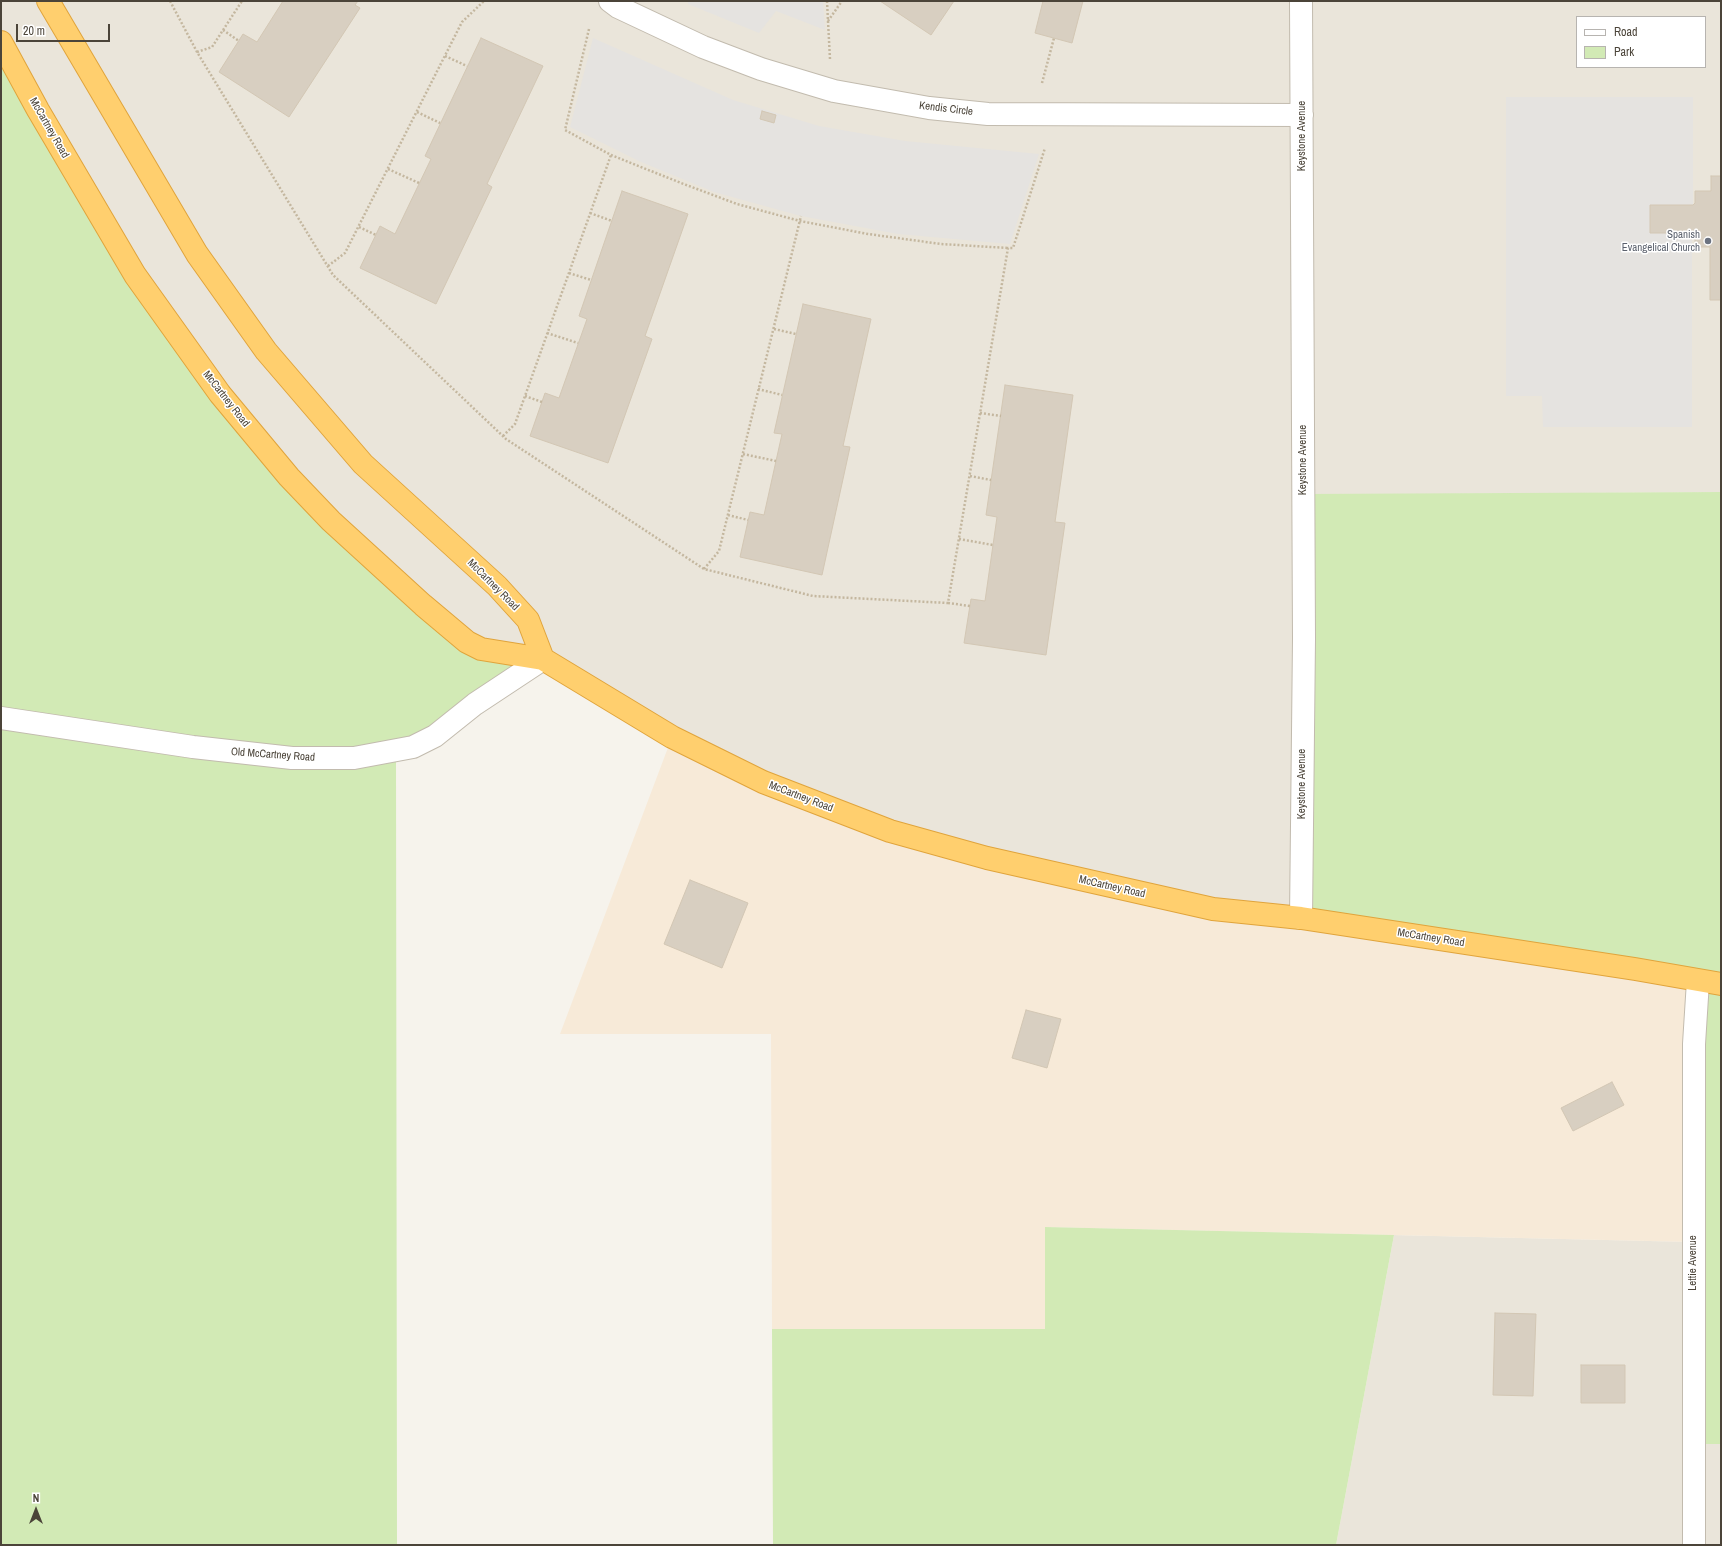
<!DOCTYPE html>
<style>
body{margin:0}
#map{position:relative;width:1722px;height:1546px;overflow:hidden;background:#f6f3ec;font-family:"Archivo Narrow",sans-serif}
canvas{display:block}
.frame{position:absolute;inset:0;border:2px solid #4b4439;pointer-events:none}
.legend{position:absolute;left:1576px;top:16px;width:130px;height:52px;box-sizing:border-box;background:#fff;border:1px solid #b7b4b0;margin:0;padding:5px 7px;list-style:none;font-size:12px;color:#4b4439}
.legend li{display:flex;align-items:center;gap:8px;height:20px}
.legend b{width:20px;border:1px solid #b7b4b0}
.north{position:absolute;left:16px;top:1490px;width:40px;height:40px;-webkit-text-stroke:3px #fff;paint-order:stroke;rotate:0deg;font-size:11px;font-weight:700;line-height:16px;text-align:center;color:#4b4439}
.north::after{content:'';display:block;margin:auto;width:14px;height:18px;background:#4b4439;clip-path:polygon(50% 0,100% 100%,50% 72%,0 100%)}
.scale{position:absolute;left:16px;top:24px;width:94px;height:18px;box-sizing:border-box;border:2px solid #4b4439;border-top:0;padding-left:5px;font-size:12px;line-height:14px;white-space:nowrap;color:#4b4439;-webkit-text-stroke:3px #fff;paint-order:stroke}
</style>
<div id="map">
<canvas width="1722" height="1546"></canvas>
<div class="frame"></div>
<ul class="legend">
<li><b style="height:5px;background:#fff"></b>Road</li>
<li><b style="height:11px;background:#d2eab5"></b>Park</li>
</ul>
<div class="north">N</div>
<div class="scale">20 m</div>
</div>
<script>
const g = document.querySelector('canvas').getContext('2d');
g.lineJoin = 'round';
function fillPath(path, color) { g.fillStyle = color; g.fill(path, 'evenodd'); }
const shape = rows => new Path2D(rows.map(r => 'M' + r).join(''));
function trace(path, color, width, dash) { g.strokeStyle = color; g.lineWidth = width; g.lineCap = dash ? 'butt' : 'round'; g.setLineDash(dash || []); g.stroke(path); }
function label(font, color, halo, rows, align = 'center') {
  g.font = font + ' "Archivo Narrow",sans-serif'; g.lineWidth = 3; g.setLineDash([]); g.textBaseline = 'middle'; g.strokeStyle = halo; g.fillStyle = color; for (const [text, x, y, turn = 0] of rows) {
    g.save(); g.translate(x, y); g.rotate((+turn || 0) * Math.PI / 180); g.textAlign = isNaN(turn) ? turn : align; if (halo) g.strokeText(text, 0, 0); g.fillText(text, 0, 0); g.restore();
  }
}
fillPath(shape([
 [1,1,1721,1,1721,492,1303,495,1301,918,987,858,763,782,543,659,467,642,220,394,1,42],
 [1577,17,1705,17,1705,67,1577,67],
 [1394,1235,1693,1242,1694,1444,1721,1444,1721,1545,1336,1545]
]), '#eae5da');
fillPath(shape([
 [672,737,890,831,1213,909,1698,981,1693,1242,1045,1227,1045,1329,772,1329,771,1034,560,1034]
]), '#f7ead8');
fillPath(shape([
 [1,42,220,394,467,642,543,659,396,752,397,1545,1,1545],
 [1721,492,1721,1444,1693,1444,1698,981,1301,918,1303,494],
 [1045,1227,1394,1235,1336,1545,773,1545,772,1329,1045,1329]
]), '#d2eab5');
fillPath(shape([
 [688,1,823,1,825,30,776,11,759,33,688,4],
 [593,38,733,100,819,126,905,141,1039,154,1010,244,898,234,801,216,714,192,641,162,570,127],
 [1506,97,1693,97,1693,205,1650,205,1651,233,1692,233,1692,427,1543,427,1542,396,1506,396]
]), '#e5e3e0');
const building = shape([
 [283,1,358,1,355,5,360,8,289,117,219,72,243,34,257,42,283,1],
 [880,1,954,1,931,35,880,1],
 [1043,1,1083,1,1072,43,1035,33,1043,1],
 [481,38,543,66,487,184,492,187,436,304,360,268,380,226,395,234,431,159,425,156,481,38],
 [762,111,776,115,774,123,760,119,762,111],
 [1711,176,1721,176,1721,300,1710,300,1710,247,1695,247,1695,234,1692,233,1650,233,1650,205,1693,205,1695,203,1695,191,1711,191,1711,176],
 [622,191,688,214,645,336,652,339,608,463,530,436,545,393,559,398,587,319,579,316,622,191],
 [803,304,871,319,843,446,850,447,822,575,740,557,750,512,764,515,782,434,774,433,803,304],
 [1005,385,1073,395,1055,522,1065,523,1046,655,964,643,971,599,985,601,997,517,986,515,1005,385],
 [690,880,748,903,722,968,664,944,690,880],
 [1026,1010,1061,1019,1047,1068,1012,1058,1026,1010],
 [1612,1082,1624,1105,1573,1131,1561,1108,1612,1082],
 [1495,1313,1536,1314,1533,1396,1493,1395,1495,1313],
 [1581,1365,1625,1365,1625,1403,1581,1403,1581,1365]
]);
fillPath(building, '#d8cfc1');
trace(building, '#d3c7b4', 1);
const street = shape([
 [610,1,618,7,703,47,761,69,834,91,929,108,988,114,1302,115],
 [1301,1,1304,639,1301,918],
 [1,718,193,747,292,758,354,758,413,747,435,736,475,704,543,659],
 [1694,1545,1694,1044,1698,981]
]);
const highway = shape([
 [48,1,197,254,266,351,363,464,497,586,528,620,543,659],
 [1,42,38,110,135,275,220,394,289,477,331,521,423,605,467,642,481,649,543,659,672,737,763,782,890,831,987,858,1213,909,1301,918,1635,969,1721,984]
]);
trace(street, '#c2bbae', 24);
trace(highway, '#e0a43c', 24);
trace(shape([
 [170,1,197,52,333,275,506,439,704,569,813,596,948,603,1008,248,1013,248,1045,148],
 [827,1,828,21,842,1],
 [828,21,830,59],
 [589,29,565,130,611,155,681,183,737,204,800,221,868,234,941,244,1008,248],
 [223,30,239,41],
 [197,52,212,47,242,1],
 [445,56,467,66],
 [1042,83,1054,38],
 [417,112,440,123],
 [388,169,419,183],
 [590,213,612,221],
 [359,227,376,235],
 [328,266,345,253,462,22,484,1],
 [569,273,591,280],
 [774,329,796,334],
 [547,333,578,343],
 [758,389,782,395],
 [525,396,542,402],
 [980,413,1001,416],
 [503,436,515,424,611,155],
 [743,454,776,461],
 [970,476,991,480],
 [728,515,748,520],
 [959,539,993,545],
 [704,569,719,551,801,216],
 [948,603,970,606]
]), '#c4b79f', 2.5, [2, 2]);
trace(street, '#fff', 22);
trace(highway, '#ffcf6e', 22);
for (const [x, y, r, color] of [
 [1708,241,4,"#6b7280"]
]) { const dot = new Path2D(); dot.arc(x, y, r, 0, 2 * Math.PI); g.fillStyle = color; g.fill(dot); trace(dot, '#fff', 1.5); }
label('11px', '#4b4439', '#fff', [
 ["Kendis Circle",946,109,7],
 ["McCartney Road",49,128,60],
 ["Keystone Avenue",1302,136,-90],
 ["McCartney Road",226,399,52],
 ["Keystone Avenue",1303,460,-90],
 ["McCartney Road",493,585,45],
 ["Old McCartney Road",273,755,4],
 ["Keystone Avenue",1302,784,-90],
 ["McCartney Road",801,797,21],
 ["McCartney Road",1112,887,13],
 ["McCartney Road",1431,938,9],
 ["Lettie Avenue",1693,1263,-90]
]);
label('11px', '#5b616d', '#fff', [
 ["Spanish",1700,235],
 ["Evangelical Church",1700,248]
], 'right');
</script>
